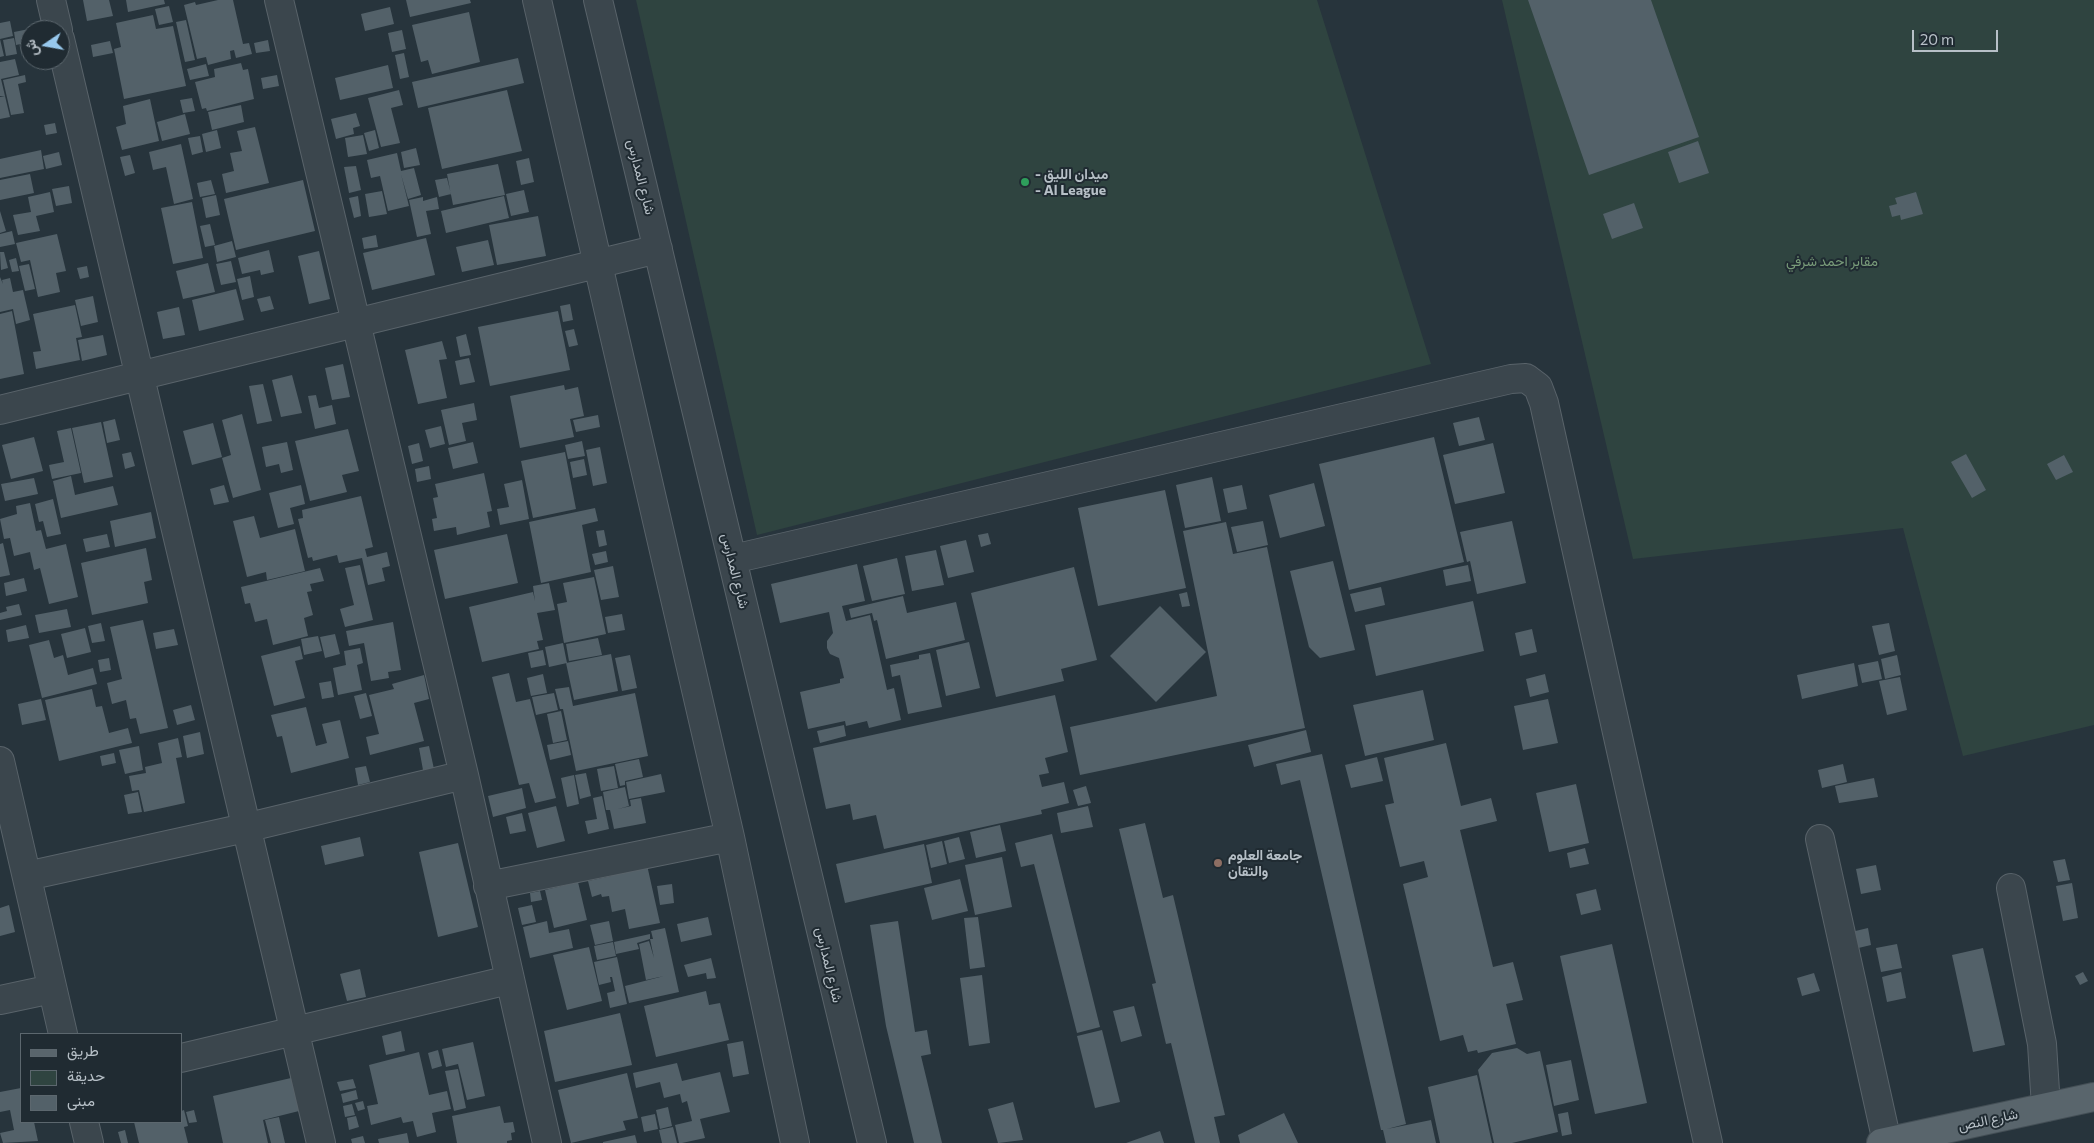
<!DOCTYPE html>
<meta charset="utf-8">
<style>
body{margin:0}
#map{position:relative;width:2094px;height:1143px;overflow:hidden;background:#27343c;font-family:Commissioner,Vazirmatn,sans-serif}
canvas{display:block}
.legend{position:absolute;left:20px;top:1033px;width:162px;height:90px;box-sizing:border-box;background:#202b32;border:1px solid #5c676e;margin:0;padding:6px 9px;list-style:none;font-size:15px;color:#b7c0c7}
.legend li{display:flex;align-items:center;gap:10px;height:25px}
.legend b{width:25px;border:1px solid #5c676e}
.north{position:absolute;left:20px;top:20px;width:50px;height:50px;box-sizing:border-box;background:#202b32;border:1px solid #5c676e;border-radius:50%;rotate:258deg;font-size:14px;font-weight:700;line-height:20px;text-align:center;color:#b7c0c7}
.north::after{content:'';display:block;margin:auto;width:18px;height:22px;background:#97c8ed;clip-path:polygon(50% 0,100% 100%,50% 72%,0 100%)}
.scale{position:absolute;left:1912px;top:30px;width:86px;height:22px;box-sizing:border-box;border:2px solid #b7c0c7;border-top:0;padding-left:6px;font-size:15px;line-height:18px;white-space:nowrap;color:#b7c0c7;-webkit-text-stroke:4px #202b32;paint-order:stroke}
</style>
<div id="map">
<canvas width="2094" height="1143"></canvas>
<ul class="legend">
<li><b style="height:6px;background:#59656c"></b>طريق</li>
<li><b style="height:14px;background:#2f4440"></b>حديقة</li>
<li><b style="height:14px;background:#536169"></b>مبنى</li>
</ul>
<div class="north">ش</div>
<div class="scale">20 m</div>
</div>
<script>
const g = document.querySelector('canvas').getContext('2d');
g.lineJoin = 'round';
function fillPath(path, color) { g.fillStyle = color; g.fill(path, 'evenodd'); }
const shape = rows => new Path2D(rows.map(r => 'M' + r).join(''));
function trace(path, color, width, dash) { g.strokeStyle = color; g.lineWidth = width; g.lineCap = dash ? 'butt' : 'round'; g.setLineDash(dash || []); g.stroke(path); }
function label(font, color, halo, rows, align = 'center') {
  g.font = font + ' Commissioner,Vazirmatn,sans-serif'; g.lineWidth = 4; g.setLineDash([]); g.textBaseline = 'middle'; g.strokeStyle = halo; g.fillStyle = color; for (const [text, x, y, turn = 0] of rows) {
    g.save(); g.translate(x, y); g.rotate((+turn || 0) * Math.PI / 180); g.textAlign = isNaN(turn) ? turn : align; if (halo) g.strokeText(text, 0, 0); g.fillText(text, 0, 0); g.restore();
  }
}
fillPath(shape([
 [636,0,1317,0,1431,364,757,535],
 [1502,0,2094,0,2094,725,1963,756,1903,528,1633,559]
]), '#2f4440');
fillPath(shape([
 [83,0,109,0,113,16,87,21],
 [126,0,164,0,165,4,128,12],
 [218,0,233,0,243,44,249,43,252,54,236,58,234,50,230,51,231,59,208,65,206,57,197,59,184,5,195,2,196,5],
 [406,0,470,0,471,3,410,17],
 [1528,0,1651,0,1699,137,1589,175],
 [169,6,173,22,159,25,155,9],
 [390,7,394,24,365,31,361,14],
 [469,12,480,62,432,74,428,60,421,62,412,25],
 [153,15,156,29,173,26,186,86,124,99,114,49,121,47,116,23],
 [186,20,195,60,185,62,176,22],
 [10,21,13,36,0,39,0,23],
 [29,29,30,42,16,45,14,32],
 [402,30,406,49,392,52,388,33],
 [14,38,17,54,6,56,3,40],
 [0,39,4,56,0,57],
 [268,40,270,51,256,53,254,43],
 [110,41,113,53,93,57,91,45],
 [404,53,409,77,400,79,395,55],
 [518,58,524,83,418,108,412,82],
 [15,59,19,75,1,79,5,96,0,96,0,62],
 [241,63,243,70,248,69,254,99,207,111,206,108,202,109,195,82,215,77,214,69],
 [206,64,209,76,190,80,187,69],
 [388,65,393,88,340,100,335,78],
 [25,75,26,82,18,84,24,113,11,115,3,80],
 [277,75,279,86,263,89,261,78],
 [399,90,403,105,391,108,400,143,381,147,368,98],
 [507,90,522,151,442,169,428,108],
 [5,96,10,117,0,119,0,97],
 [192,98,195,111,183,113,180,100],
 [150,99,159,141,122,150,116,127,126,124,123,106],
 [241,105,244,122,212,130,208,112],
 [356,113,360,126,353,128,354,134,336,139,331,119],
 [185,114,190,134,162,141,157,122],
 [55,123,57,133,46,135,44,125],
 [255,127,269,183,226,193,222,174,234,171,230,153,242,151,237,131],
 [217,130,221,148,206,152,202,134],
 [375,130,379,148,369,151,364,133],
 [363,135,367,154,348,157,345,138],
 [200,136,203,152,192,155,188,138],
 [1698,141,1709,173,1679,183,1668,152],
 [181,144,193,199,174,204,166,167,153,170,149,152],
 [416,148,420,165,404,168,401,152],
 [41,150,44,169,0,178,0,159],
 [59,152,62,165,46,169,43,156],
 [397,153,401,171,414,168,421,195,408,199,401,174,409,206,388,211,380,176,371,178,367,160],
 [130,155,135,173,125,176,120,157],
 [529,158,534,182,521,185,516,161],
 [498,164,505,195,453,205,447,174],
 [356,166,361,190,349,193,344,167],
 [30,174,34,193,0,200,0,180],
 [447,178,451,194,439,197,435,180],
 [211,180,215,194,200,197,197,183],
 [303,180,315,231,236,250,224,199],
 [69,186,72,203,56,206,52,189],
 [524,190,529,212,511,216,506,194],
 [382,191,387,214,369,217,365,194],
 [50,192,54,212,36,216,40,231,18,235,13,215,31,212,28,197],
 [1916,192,1923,214,1901,220,1900,215,1892,217,1889,206,1897,204,1895,198],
 [216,195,220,215,206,218,202,198],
 [358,196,361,216,354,218,349,198],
 [504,196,509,218,446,233,441,211],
 [423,197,423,201,437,197,439,209,426,211,431,234,417,237,409,200],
 [192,202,203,258,173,264,161,208],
 [1634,203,1643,228,1612,239,1603,214],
 [0,211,6,231,0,233],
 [538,216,546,256,497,265,489,225],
 [210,224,215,245,205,247,200,226],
 [12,231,15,244,0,247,0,234],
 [57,234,66,271,56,273,60,292,38,297,30,260,21,262,16,243],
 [376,235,378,247,364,249,362,238],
 [426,238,435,275,372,290,363,253],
 [488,240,494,265,462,272,456,247],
 [232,241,236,257,217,262,214,246],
 [269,250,274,272,261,275,260,270,242,274,238,258],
 [319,251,330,299,309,304,298,256],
 [0,252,4,252,8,268,1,270],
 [16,258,19,271,12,272,9,260],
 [231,261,236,282,221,285,216,264],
 [208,263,215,292,183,299,176,271],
 [29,264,35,289,25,291,19,266],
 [87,266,89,277,80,279,77,268],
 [250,276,254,297,242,300,237,279],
 [0,277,3,284,2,280,10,278,13,292,23,290,30,320,16,324,13,309,0,312],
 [236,289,244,320,199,331,192,300],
 [93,296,98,322,81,326,75,300],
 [270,296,274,309,261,312,257,299],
 [570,304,573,320,563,322,560,306],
 [75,305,82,337,76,338,80,360,36,369,33,352,41,351,33,314],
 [179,307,185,335,163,339,157,312],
 [12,311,24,374,0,379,0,314],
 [558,311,570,370,490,386,478,327],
 [574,329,578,345,569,347,565,331],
 [466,334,471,355,460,357,456,337],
 [103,335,107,355,82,361,78,340],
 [442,341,447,359,439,360,447,398,418,404,405,350],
 [469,358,475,382,460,385,455,361],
 [343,364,350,397,332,400,325,368],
 [292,375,302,413,281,417,272,380],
 [263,384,272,421,257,424,249,386],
 [564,385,565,390,578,387,584,416,570,419,574,437,520,448,510,396],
 [316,395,319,408,332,405,336,424,315,429,308,396],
 [474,403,477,420,462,423,466,441,449,445,441,410],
 [242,414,261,490,233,498,222,458,231,455,222,420],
 [598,415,600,427,576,432,573,420],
 [1479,417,1485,440,1459,446,1453,423],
 [115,419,120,440,107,443,103,422],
 [101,422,113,477,84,483,72,428],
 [213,423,222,457,192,465,183,431],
 [441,426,445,444,430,448,425,430],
 [71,428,81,473,52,479,49,465,64,462,57,431],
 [348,429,359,471,342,475,347,492,310,501,295,441],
 [34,437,43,471,11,479,2,445],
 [1434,437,1464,562,1349,590,1319,464],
 [582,441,585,456,568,459,565,445],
 [287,442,293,470,281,473,279,464,266,467,262,447],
 [473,442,478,463,453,469,448,448],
 [419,443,423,461,412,464,408,446],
 [1493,443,1505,493,1455,504,1443,455],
 [600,447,607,483,593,486,586,450],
 [131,452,135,466,125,469,122,454],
 [565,452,576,509,533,518,521,461],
 [1966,454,1986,490,1972,498,1951,462],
 [2064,455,2073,472,2056,480,2047,464],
 [584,459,587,475,573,478,570,462],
 [429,466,431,479,417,482,415,469],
 [484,473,492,511,487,512,490,527,457,535,456,527,434,531,432,519,437,518,433,498,438,497,435,484],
 [71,476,75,495,113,486,118,505,61,518,53,481],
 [1212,477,1221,521,1185,528,1176,485],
 [34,478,38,494,5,501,1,484],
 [522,480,529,519,500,525,497,509,509,507,504,484],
 [1314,483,1325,526,1280,538,1269,495],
 [224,485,229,502,214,505,210,489],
 [301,485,305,504,290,508,294,524,278,528,269,493],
 [1242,485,1247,509,1228,513,1223,489],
 [1165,490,1186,588,1098,606,1078,508],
 [361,496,373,547,365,549,367,557,387,552,390,566,382,568,385,581,368,585,362,558,339,563,337,555,313,561,312,557,308,558,298,519,303,518,302,510],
 [53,499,61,534,47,537,43,521,39,522,35,504],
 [30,503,36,531,41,530,46,549,66,544,78,597,49,604,40,568,34,570,30,552,14,556,10,538,4,539,0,519,17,514,16,506],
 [595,508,598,521,582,525,591,572,541,583,529,522],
 [151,512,156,538,115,547,110,521],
 [254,516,260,538,295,529,305,571,267,580,266,572,247,577,233,521],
 [1263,521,1268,545,1237,552,1231,527],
 [1512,521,1526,583,1477,594,1470,561,1467,562,1460,532],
 [1226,522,1233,554,1267,547,1305,728,1080,775,1070,727,1217,696,1183,531],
 [604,530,607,545,599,547,596,531],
 [988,533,991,544,981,547,978,535],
 [107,534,110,547,86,552,83,539],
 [507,534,518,583,445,599,434,550],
 [966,540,974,572,948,578,940,546],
 [3,543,10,575,0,577,0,544],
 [146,548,152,580,144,582,148,603,92,615,81,563],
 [936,550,944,585,912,591,905,556],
 [606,551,608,562,595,565,592,554],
 [897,558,905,594,872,601,863,566],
 [1333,561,1355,650,1320,658,1309,647,1290,571],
 [857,564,865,601,842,606,846,621,870,615,887,690,894,688,901,720,869,728,867,721,846,726,845,721,808,729,800,692,840,683,840,679,844,678,839,658,830,654,827,648,827,641,833,633,829,612,780,623,771,584],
 [360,565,373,620,345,627,340,609,354,605,345,568],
 [1468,565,1471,581,1446,586,1443,570],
 [613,566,619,597,601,600,594,570],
 [1074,567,1097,660,1061,669,1064,681,996,697,971,593],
 [320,568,324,581,310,584,312,591,307,592,313,615,304,618,308,636,273,645,267,619,255,622,250,603,245,604,241,587],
 [594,577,606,634,564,643,557,604,567,602,563,583],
 [24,578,27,591,6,596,4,583],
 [549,583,555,610,537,613,543,640,537,641,539,649,482,662,469,607,533,592,535,601,533,586],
 [1381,587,1385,605,1355,612,1350,594],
 [1187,592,1190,606,1182,607,1179,594],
 [903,596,907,613,956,602,965,640,886,659,877,620,874,621,872,613,851,618,849,609],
 [1473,601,1484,651,1376,676,1365,625],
 [19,604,22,615,0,620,0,613,7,611,6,607],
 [1160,606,1206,652,1156,702,1110,656],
 [67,609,71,627,39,633,35,615],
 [622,614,625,630,608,633,605,617],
 [143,620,168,728,140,734,136,718,130,719,126,700,112,704,107,683,122,679,110,627],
 [393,622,401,670,388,672,389,678,371,681,364,643,349,646,346,631],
 [101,623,105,641,92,643,88,626],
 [1889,623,1895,651,1879,655,1872,626],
 [26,625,29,638,8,642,6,630],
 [85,628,91,652,67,658,61,634],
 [174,629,178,645,156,649,153,633],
 [1532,629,1537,652,1520,656,1515,633],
 [335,634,340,654,325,658,320,637],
 [318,636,322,651,304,655,301,639],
 [598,638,602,655,569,661,566,644],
 [49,640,54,658,63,655,68,675,93,668,97,684,42,698,29,645],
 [969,642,980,688,946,696,936,650],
 [563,643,567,663,549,667,545,647],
 [300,646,303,659,295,661,305,698,274,706,261,656],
 [360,648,363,663,357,665,362,690,338,695,333,668,346,665,344,651],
 [543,650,546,665,531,668,528,653],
 [930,653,942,707,908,714,900,675,892,677,890,665,919,659,919,655],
 [611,654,618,691,574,700,566,663],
 [630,655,637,688,622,691,615,658],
 [1897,655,1901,675,1885,679,1881,659],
 [109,658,111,670,100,672,98,660],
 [1878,661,1882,679,1862,683,1858,665],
 [1854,663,1858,686,1802,699,1797,675],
 [509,673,516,702,530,699,556,798,535,803,529,783,519,785,492,677],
 [543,674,547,693,531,696,527,678],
 [1545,674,1549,692,1530,697,1526,679],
 [424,675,429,699,414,703,424,741,370,755,366,737,379,734,369,695,394,689,392,684],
 [1900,677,1907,710,1887,715,1879,681],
 [331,681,334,697,322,699,319,683],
 [569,687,573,706,635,693,648,756,576,771,563,709,560,709,555,689],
 [92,689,96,707,102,706,109,733,128,728,132,743,59,761,45,700],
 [1423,690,1434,740,1365,756,1353,705],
 [366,693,372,716,360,719,354,696],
 [554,693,558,710,536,715,532,697],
 [1055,695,1068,752,1045,758,1049,773,1039,775,1042,787,1064,782,1069,803,1041,810,1042,814,884,849,876,815,853,820,850,804,826,809,813,748],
 [41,699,46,720,22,725,18,704],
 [1548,699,1558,743,1523,750,1514,706],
 [191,705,195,720,177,725,173,710],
 [306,707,316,746,327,743,322,724,340,720,349,758,291,773,282,736,277,737,271,715],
 [561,711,567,740,553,743,547,714],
 [844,725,846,736,820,743,817,731],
 [1306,730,1311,752,1254,767,1248,745],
 [200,732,204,754,187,758,183,736],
 [178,738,182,757,176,758,185,803,144,812,139,790,132,791,129,776,146,773,145,767,162,763,158,743],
 [568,741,571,755,550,760,547,745],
 [1446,743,1461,806,1491,798,1497,821,1460,830,1493,967,1513,962,1523,1000,1506,1004,1516,1044,1478,1053,1477,1050,1468,1052,1463,1035,1440,1041,1403,884,1428,877,1424,861,1400,867,1385,805,1394,803,1384,758],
 [139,746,143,770,125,774,119,750],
 [429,746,434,769,423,770,419,748],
 [114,753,116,763,102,766,100,756],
 [1322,754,1406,1124,1387,1129,1431,1120,1436,1143,1386,1143,1383,1130,1381,1130,1300,780,1281,785,1276,764],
 [1377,757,1383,781,1351,788,1345,765],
 [639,759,643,777,625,781,625,785,620,786,615,764],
 [1843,764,1847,782,1822,788,1818,770],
 [366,766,370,782,358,785,355,768],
 [614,766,618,788,601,791,597,769],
 [586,773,591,796,580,799,575,775],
 [661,774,665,792,629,799,626,782],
 [574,775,579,804,567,807,561,778],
 [1874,778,1878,797,1839,803,1835,786],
 [1576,784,1589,843,1549,852,1536,793],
 [1086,786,1091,803,1078,806,1073,790],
 [625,787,629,806,618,809,631,806,630,800,641,798,646,823,614,829,610,810,606,810,603,792],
 [522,788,526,808,493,817,488,796],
 [138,792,142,812,128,814,124,795],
 [602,796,609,829,588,834,585,821,597,819,593,798],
 [556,806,565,841,537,848,528,813],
 [1088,806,1093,827,1061,833,1057,813],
 [522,813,526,831,510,834,506,817],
 [1145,823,1163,898,1173,895,1225,1115,1214,1117,1220,1143,1195,1143,1171,1043,1166,1044,1152,984,1156,983,1119,829],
 [1000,825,1006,851,976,858,970,832],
 [1052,834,1100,1027,1077,1033,1034,864,1021,867,1015,843],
 [360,837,364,856,325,865,321,846],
 [959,837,965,859,949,863,944,841],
 [942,841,947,864,931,868,926,845],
 [458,843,478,927,438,937,419,852],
 [924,844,932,883,845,903,836,864],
 [1585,848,1589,864,1570,868,1567,853],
 [1002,857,1012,907,975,915,965,865],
 [2065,859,2070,880,2058,882,2053,861],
 [647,865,660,923,629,929,625,909,612,912,609,896,602,897,601,894,592,897,588,881,611,876,610,873],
 [1876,865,1881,890,1861,894,1856,869],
 [960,879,968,911,932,920,924,888],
 [578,882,587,920,554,928,545,890],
 [2072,883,2078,918,2063,921,2056,886],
 [672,884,674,903,660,905,657,886],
 [1596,889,1601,910,1581,915,1576,894],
 [540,891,542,900,531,902,530,893],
 [9,905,15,932,0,936,0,908],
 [532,905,536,922,522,925,518,908],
 [708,917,712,935,681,942,677,924],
 [978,917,985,967,970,969,964,918],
 [547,921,549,933,569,929,573,948,530,958,523,927],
 [609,921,613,941,595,945,590,925],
 [898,921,915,1032,927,1030,931,1054,921,1056,942,1143,914,1143,886,1026,870,925],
 [665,928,679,992,629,1003,625,986,664,976,646,980,639,944,649,941,654,958,650,939,637,943,639,949,616,954,614,942,650,934,650,939,653,939,651,931],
 [1868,928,1871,945,1850,950,1847,933],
 [613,942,616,956,597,960,594,946],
 [1612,944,1647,1103,1595,1114,1560,956],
 [1897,944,1902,968,1881,972,1876,948],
 [589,947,602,1001,567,1010,553,955],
 [1983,948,2005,1045,1973,1052,1952,955],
 [617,957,627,1004,610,1008,607,993,615,991,612,977,610,977,611,982,599,985,594,962],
 [711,958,716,978,707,979,706,973,688,977,684,965],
 [360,969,366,997,347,1001,340,974],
 [1901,972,1906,998,1887,1002,1882,977],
 [2083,972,2088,981,2080,985,2075,976],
 [1814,973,1820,991,1802,996,1797,978],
 [982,975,990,1043,969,1046,960,978],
 [706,991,709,1005,720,1003,729,1040,656,1057,644,1006],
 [1134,1006,1142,1036,1121,1042,1113,1011],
 [620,1013,632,1065,555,1082,544,1031],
 [1102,1030,1120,1102,1095,1108,1077,1036],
 [401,1031,405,1051,386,1055,382,1036],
 [743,1041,749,1074,733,1077,727,1044],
 [473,1042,485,1096,467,1100,458,1064,446,1067,442,1049],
 [1517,1048,1527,1054,1540,1051,1558,1132,1512,1143,1494,1143,1478,1070,1492,1053],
 [438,1050,442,1066,432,1069,428,1053],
 [419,1052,429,1095,447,1091,451,1109,432,1113,436,1132,417,1137,413,1121,403,1123,401,1117,371,1125,367,1106,378,1104,369,1065],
 [1571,1060,1579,1100,1554,1106,1546,1065],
 [677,1063,682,1081,720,1072,730,1112,700,1119,705,1138,682,1143,679,1143,675,1125,692,1121,687,1101,682,1103,680,1094,664,1098,660,1082,636,1088,633,1073],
 [458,1069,466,1108,454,1111,445,1071],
 [627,1073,638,1118,623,1121,626,1130,571,1143,558,1090],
 [1477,1075,1492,1143,1440,1143,1428,1087],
 [291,1078,299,1111,263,1120,268,1143,223,1143,213,1096],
 [353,1079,356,1088,340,1091,337,1082],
 [21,1088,21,1122,34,1122,38,1141,3,1143,0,1133,14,1130,10,1110,0,1112,0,1092],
 [356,1090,358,1099,343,1103,341,1094],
 [363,1101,365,1109,358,1111,355,1103],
 [1013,1102,1023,1140,998,1143,988,1109],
 [352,1104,355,1115,345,1117,343,1106],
 [500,1106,504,1123,513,1122,515,1132,511,1133,512,1140,507,1141,507,1143,457,1143,452,1116],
 [668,1107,672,1126,660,1129,656,1110],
 [184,1110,188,1126,184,1127,188,1143,139,1143,134,1122,181,1122,181,1111],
 [194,1110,197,1122,189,1123,186,1112],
 [1568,1112,1572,1134,1562,1136,1558,1114],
 [1284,1113,1298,1143,1240,1143,1238,1135],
 [655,1114,658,1129,644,1132,641,1117],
 [356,1116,359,1127,349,1130,347,1118],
 [279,1117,285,1143,271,1143,265,1120],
 [673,1127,677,1143,662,1143,659,1130],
 [125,1130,128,1143,121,1143,118,1132],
 [1160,1131,1164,1143,1126,1143],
 [407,1133,409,1143,379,1143,378,1139],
 [635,1135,637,1143,603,1143,603,1142],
 [363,1136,365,1143,352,1143,351,1139]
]), '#536169');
const minor = shape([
 [51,0,58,30],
 [279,0,464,775,547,1143],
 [537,0,730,837,795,1143],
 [598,0,872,1143],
 [60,39,321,1143],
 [0,410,658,249],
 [733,559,1511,379,1526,378,1538,387,1544,403,1708,1143],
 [0,761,63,1034],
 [1820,839,1887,1142],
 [27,876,245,828,464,775],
 [488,886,730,837],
 [2011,888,2042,1044,2046,1107],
 [0,1000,52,989],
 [181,1058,509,980],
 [84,1122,89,1143]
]);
const major = shape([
 [1881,1143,2094,1097]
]);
trace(minor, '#59636a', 30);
trace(major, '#444f56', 30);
trace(minor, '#3b464d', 28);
trace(major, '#59656c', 28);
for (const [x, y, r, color] of [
 [1025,182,5,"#2e9e5b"],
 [1218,863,5,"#8d6e63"]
]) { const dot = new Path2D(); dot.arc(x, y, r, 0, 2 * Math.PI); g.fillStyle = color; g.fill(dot); trace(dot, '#202b32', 2); }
label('bold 14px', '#b7c0c7', '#202b32', [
 ["- ميدان الليق",1035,174],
 ["- Al League",1035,190],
 ["جامعة العلوم",1228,855],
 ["والتقان",1228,871]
], 'left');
label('14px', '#b7c0c7', '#202b32', [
 ["شارع المدارس",641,177,76],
 ["شارع المدارس",735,571,76],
 ["شارع المدارس",829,965,77],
 ["شارع النص",1988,1120,-12]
]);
label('14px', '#789b79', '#202b32', [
 ["مقابر احمد شرفي",1832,261]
]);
</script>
